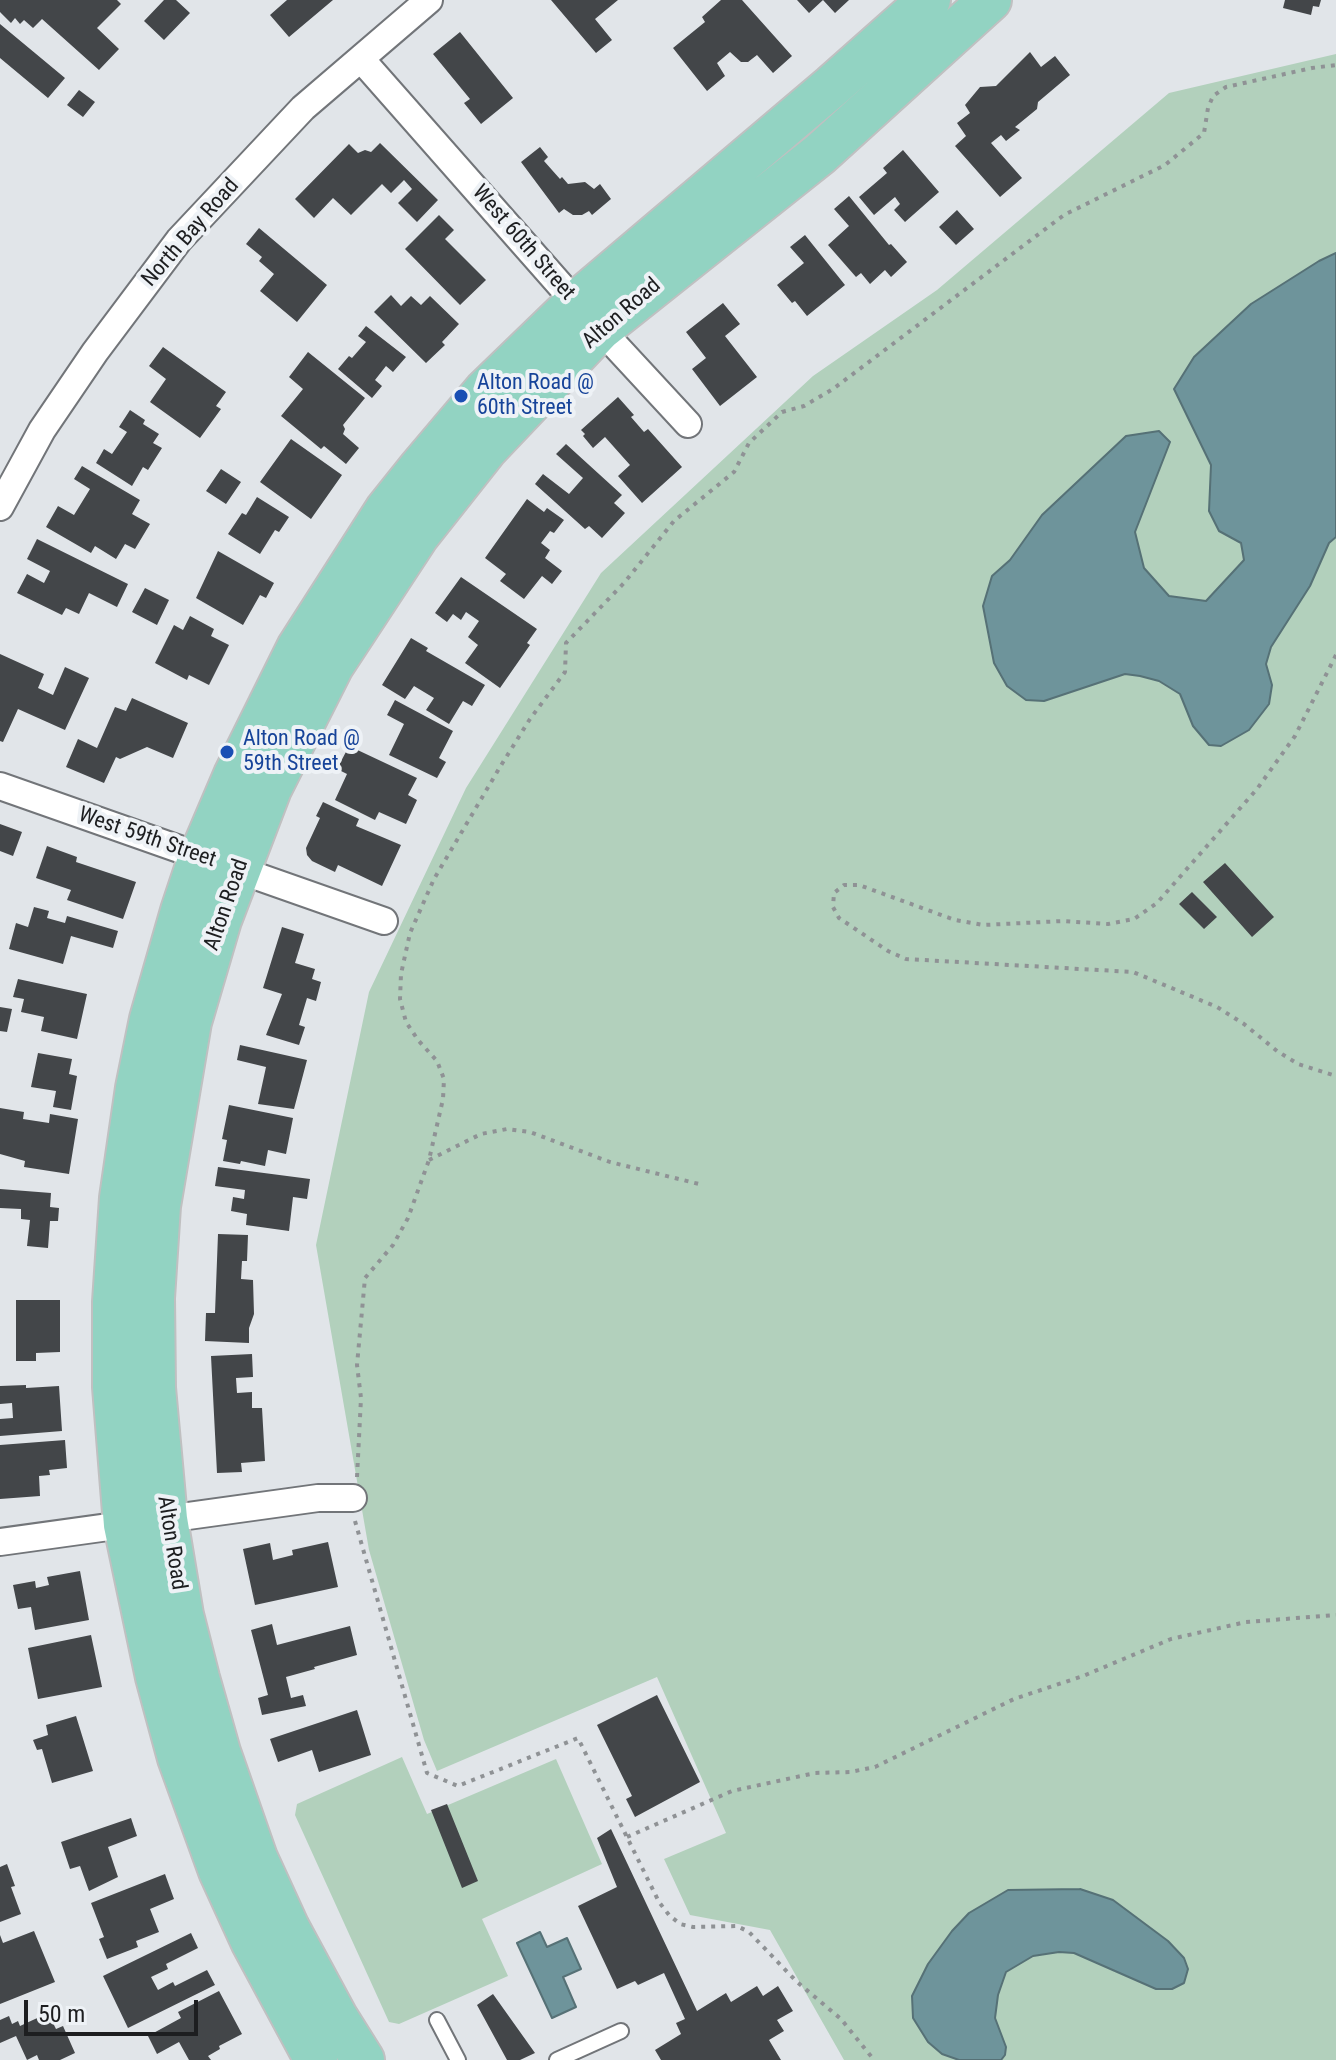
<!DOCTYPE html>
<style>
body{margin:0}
#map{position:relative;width:1336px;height:2060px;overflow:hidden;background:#e1e5e9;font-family:"Roboto Condensed",sans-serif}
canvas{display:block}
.scale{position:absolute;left:24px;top:2000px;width:174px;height:36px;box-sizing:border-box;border:4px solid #1d1e20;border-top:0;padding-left:10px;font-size:24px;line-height:28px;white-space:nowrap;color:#1d1e20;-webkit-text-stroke:6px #eef2f6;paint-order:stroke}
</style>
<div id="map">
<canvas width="1336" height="2060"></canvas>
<div class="scale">50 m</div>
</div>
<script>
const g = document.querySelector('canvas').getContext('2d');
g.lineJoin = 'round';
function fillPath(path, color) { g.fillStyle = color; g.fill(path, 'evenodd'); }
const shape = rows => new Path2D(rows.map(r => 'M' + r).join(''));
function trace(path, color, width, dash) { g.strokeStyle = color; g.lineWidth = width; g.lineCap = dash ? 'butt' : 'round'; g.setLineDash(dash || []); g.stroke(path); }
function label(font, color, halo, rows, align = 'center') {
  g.font = font + ' "Roboto Condensed",sans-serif'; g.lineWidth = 8; g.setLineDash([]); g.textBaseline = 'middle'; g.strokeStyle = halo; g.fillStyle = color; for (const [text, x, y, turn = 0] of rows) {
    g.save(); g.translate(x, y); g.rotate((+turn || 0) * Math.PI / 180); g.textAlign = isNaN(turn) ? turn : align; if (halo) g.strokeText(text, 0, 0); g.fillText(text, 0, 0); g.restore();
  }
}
fillPath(shape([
 [1336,54,1336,2060,844,2060,770,1930,690,1915,664,1859,726,1833,657,1677,437,1771,424,1740,369,1550,316,1245,369,992,466,788,601,573,813,376,937,290,1169,93],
 [402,1757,427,1814,556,1759,602,1864,482,1919,508,1976,399,2024,389,2022,295,1815,297,1804]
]), '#b2d0bc');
const water = shape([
 [1336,253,1336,537,1329,543,1310,586,1271,647,1266,664,1272,685,1269,704,1249,730,1221,746,1209,745,1193,726,1180,694,1159,681,1140,676,1125,674,1044,701,1026,700,1007,686,994,663,983,606,992,576,1010,560,1042,515,1126,436,1159,431,1170,442,1135,532,1144,568,1169,596,1206,601,1244,560,1241,543,1219,531,1209,511,1211,465,1174,389,1194,357,1251,304,1319,261,1336,253],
 [1080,1889,1113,1900,1168,1941,1184,1958,1188,1969,1184,1983,1172,1989,1156,1989,1074,1953,1059,1952,1033,1956,1006,1972,998,1995,995,2018,1006,2047,1005,2055,1001,2060,959,2060,942,2054,928,2042,913,2018,912,1996,928,1964,952,1931,969,1913,1008,1890,1080,1889],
 [540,1932,547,1947,567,1938,581,1969,563,1977,576,2007,552,2018,517,1943,540,1932]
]);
fillPath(water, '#6e949b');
trace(water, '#567176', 2);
fillPath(shape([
 [0,0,117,0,121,4,97,28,119,49,99,70,42,19,33,28,24,20,20,24,15,18,11,23,0,12],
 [164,0,176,0,190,13,164,40,144,21],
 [287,0,333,0,289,37,270,15],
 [551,0,618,0,595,19,612,40,596,53],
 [721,0,742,0,792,56,773,73,757,55,748,62,741,62,730,52,717,63,725,76,707,91,673,48,705,22,702,17],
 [797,0,823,0,809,13],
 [823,0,849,0,835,13],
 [1285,0,1321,0,1319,7,1313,6,1311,15,1283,8],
 [0,24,65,78,48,98,0,58],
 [460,32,513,98,481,124,464,103,470,99,433,54],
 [1030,52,1041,67,1055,56,1070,75,1038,102,1037,109,1015,127,1020,130,1006,141,1001,135,991,143,1022,178,1000,197,955,146,966,136,957,123,970,113,965,105,980,87,996,86],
 [79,90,95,102,83,117,67,105],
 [380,143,438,200,417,222,398,203,412,189,404,180,391,193,382,184,351,215,333,198,314,218,295,199,349,144,358,153,365,150,371,152],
 [540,147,548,157,544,161,560,179,562,177,568,184,585,182,594,189,600,184,611,199,592,215,589,211,582,215,573,215,564,209,559,213,521,162],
 [903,150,939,192,905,222,894,210,900,204,895,197,874,215,859,197,887,173,883,168],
 [849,196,889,245,891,244,907,262,891,277,885,270,870,284,861,273,856,277,828,245,849,226,834,209],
 [957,210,974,229,956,245,939,227],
 [439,215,454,230,445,239,486,280,460,305,405,249],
 [259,228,327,285,297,322,260,291,274,274,259,261,262,257,246,244],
 [805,235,845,285,807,316,795,301,792,303,777,285,804,263,790,247],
 [391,295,401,306,411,296,421,305,430,296,459,324,442,342,445,345,426,363,374,312],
 [723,303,740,324,725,336,757,377,720,406,692,369,706,358,686,332],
 [366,326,406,357,393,372,386,366,375,380,382,386,372,398,338,369,349,356,352,358,366,342,358,336],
 [163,347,226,392,216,406,221,409,200,438,150,402,166,379,149,366],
 [308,352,365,398,343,425,345,429,343,434,359,448,346,464,324,446,321,449,281,416,303,389,289,377],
 [618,397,634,415,631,417,644,432,648,429,682,467,642,503,618,476,630,465,605,437,593,448,583,436,585,434,581,430],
 [130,410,145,420,143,424,159,434,153,443,162,448,148,470,143,467,132,486,96,463,104,449,112,454,127,432,119,427],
 [291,439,342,475,311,519,260,482],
 [566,444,622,495,614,503,625,513,602,538,589,526,585,529,535,484,543,474,569,494,583,478,556,454],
 [82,466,140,500,132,514,150,524,135,549,125,544,116,559,95,546,91,553,46,527,58,506,74,515,90,489,74,479],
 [221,469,241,482,226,504,206,491],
 [257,497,289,517,279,532,275,530,260,554,228,534,242,513,246,515],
 [527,499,544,512,547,508,564,520,554,533,550,531,541,543,550,550,545,558,562,571,552,584,542,576,524,599,500,581,506,574,485,558],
 [37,539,128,584,117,607,89,593,79,614,66,608,62,615,17,593,27,574,44,583,50,571,27,559],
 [218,551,274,583,266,598,260,595,243,625,196,598],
 [461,577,537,629,527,643,530,645,500,688,465,663,478,645,468,637,479,621,466,612,461,620,453,614,447,622,435,613],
 [145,588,169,600,157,625,132,612],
 [190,616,214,629,211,636,229,645,209,685,189,675,187,680,155,663,174,625,183,630],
 [411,638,428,648,426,651,485,685,472,706,463,701,449,724,426,710,434,698,414,686,405,699,382,685],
 [0,654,44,674,38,688,53,695,65,667,89,678,65,730,18,709,3,742,0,741],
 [132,698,188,723,173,758,147,747,120,759,116,757,104,783,66,767,78,739,97,748,115,707,126,711],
 [395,700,453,731,439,758,446,762,437,778,389,755,404,724,387,715],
 [349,746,417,778,408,795,417,800,406,824,379,812,375,820,335,800,347,774,337,769],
 [323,802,359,819,356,826,401,845,382,886,338,865,335,872,312,861,307,855,306,848,320,818,316,816],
 [0,824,22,832,13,856,0,851],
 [47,846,77,857,76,862,136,882,123,919,67,900,71,890,36,878],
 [1225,863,1274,917,1252,937,1203,882],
 [1192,892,1217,917,1204,929,1179,904],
 [34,907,49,911,47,918,65,923,67,916,118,931,113,948,71,936,63,964,9,949,16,923,28,927],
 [282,927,304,934,295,963,315,969,312,979,321,982,316,1001,307,998,299,1025,305,1027,299,1045,266,1035,282,994,263,988],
 [18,979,87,994,77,1039,41,1031,44,1017,21,1012,24,999,13,997],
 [0,1007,12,1009,7,1032,0,1031],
 [240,1045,307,1060,294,1109,258,1104,266,1067,237,1060],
 [38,1053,72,1059,69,1074,77,1076,71,1110,53,1107,56,1091,31,1087],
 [229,1105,293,1118,286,1154,268,1150,265,1166,241,1161,240,1164,223,1161,227,1140,222,1139],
 [0,1108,24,1112,23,1119,49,1123,50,1114,78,1119,69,1174,24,1167,25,1161,0,1154],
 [218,1167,310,1179,307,1199,293,1197,289,1231,246,1225,247,1214,231,1211,233,1197,244,1199,245,1190,215,1186],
 [0,1189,51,1193,50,1207,59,1208,58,1221,50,1221,48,1248,27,1246,30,1220,21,1219,21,1209,0,1208],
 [218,1234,248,1235,247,1261,242,1261,241,1279,253,1280,254,1314,249,1328,249,1343,205,1341,206,1313,215,1313],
 [16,1300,60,1300,60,1352,36,1353,36,1361,16,1361],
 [252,1354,253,1377,236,1378,237,1393,252,1392,252,1408,262,1408,265,1461,241,1463,242,1472,217,1473,211,1356],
 [26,1385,26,1388,59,1386,62,1431,0,1436,0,1419,13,1418,12,1403,0,1404,0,1386],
 [65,1440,67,1468,49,1470,50,1475,39,1476,40,1496,0,1499,0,1445],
 [328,1542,338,1587,255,1605,243,1549,270,1543,273,1560,293,1555,292,1550],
 [80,1571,89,1620,35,1630,31,1607,18,1609,13,1585,35,1581,36,1588,49,1585,47,1577],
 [272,1624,277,1645,350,1626,357,1655,314,1667,315,1669,286,1677,291,1698,303,1695,306,1706,262,1715,258,1698,268,1695,251,1630],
 [91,1635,102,1687,38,1699,28,1648],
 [657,1695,700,1782,635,1817,626,1799,632,1796,597,1725],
 [357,1710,371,1755,319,1772,312,1750,278,1762,270,1739],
 [76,1716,93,1771,52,1783,42,1749,37,1750,33,1740,48,1735,46,1725],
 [447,1804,478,1881,462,1888,431,1810],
 [131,1818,137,1836,108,1847,118,1877,89,1891,80,1866,70,1869,61,1842],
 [611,1829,697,2011,726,1993,731,2002,757,1986,763,1996,778,1986,793,2011,777,2020,784,2031,769,2040,781,2060,661,2060,655,2050,681,2034,676,2023,685,2019,664,1973,638,1985,635,1981,617,1989,578,1906,617,1887,597,1838],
 [7,1864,15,1886,11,1887,21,1914,0,1922,0,1867],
 [165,1874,174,1899,150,1909,159,1932,136,1941,138,1947,107,1959,99,1939,104,1937,91,1903],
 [34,1931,55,1982,0,2004,0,1935,3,1943],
 [191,1933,198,1948,166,1964,168,1969,151,1977,158,1990,173,1982,175,1986,207,1970,215,1985,128,2028,103,1976],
 [219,1991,242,2034,219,2046,220,2049,208,2056,211,2060,189,2060,179,2042,157,2054,148,2036,181,2018,178,2012],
 [493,1994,535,2053,520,2060,507,2060,477,2005],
 [48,2013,56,2029,63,2026,75,2053,60,2060,39,2060,37,2055,27,2060,16,2036,0,2043,0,2020,9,2016,12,2024,18,2021,20,2026]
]), '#434649');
const lane = shape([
 [437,2020,458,2060],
 [557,2060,621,2031]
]);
const street = shape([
 [361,59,576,303,688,424],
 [0,507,42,430,95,352,179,240,303,108,429,0],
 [0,786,384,921],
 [0,1542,318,1498,353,1498]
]);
const primary = shape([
 [316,2060,252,1941,220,1871,179,1758,157,1677,125,1525,114,1387,114,1302,121,1198,137,1088,151,1019,182,911,200,857,235,775,298,648,387,509,419,469,485,391,576,303,832,86,929,0],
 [363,2060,336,2017,288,1928,256,1858,219,1752,198,1678,182,1615,166,1519,154,1388,153,1298,159,1206,190,1022,220,920,270,789,332,666,418,535,486,449,600,329,820,154,990,0]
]);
trace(lane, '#727579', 18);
trace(street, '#727579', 30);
trace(primary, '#c0c0c1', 46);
trace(shape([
 [1336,655,1295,736,1257,789,1157,903,1134,919,1108,924,1063,921,983,925,955,920,859,885,844,885,834,893,833,907,839,918,888,951,906,959,1133,972,1217,1007,1244,1024,1277,1051,1298,1064,1336,1076],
 [429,1160,481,1134,507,1129,530,1132,610,1162,699,1184],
 [357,1477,361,1398,357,1365,365,1278,393,1245,408,1218,429,1160,443,1099,444,1079,437,1061,418,1040,406,1022,400,999,401,974,410,933,434,879,500,767,530,719,565,672,566,643,624,583,674,521,734,472,749,443,782,412,804,406,833,389,1064,215,1165,165,1204,133,1208,108,1213,96,1226,87,1312,68,1336,65],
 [355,1521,427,1773,458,1786,578,1738,659,1902,669,1915,680,1924,693,1927,737,1926,749,1932,796,1981,841,2019,874,2060],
 [627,1837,732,1791,815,1773,850,1772,875,1767,1014,1699,1083,1676,1171,1639,1246,1622,1336,1615]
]), '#8f9295', 4, [4, 6]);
trace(lane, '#fff', 14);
trace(street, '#fff', 26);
trace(primary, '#92d3c2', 42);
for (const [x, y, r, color] of [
 [461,396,8,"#1a4fb4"],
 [227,752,8,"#1a4fb4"]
]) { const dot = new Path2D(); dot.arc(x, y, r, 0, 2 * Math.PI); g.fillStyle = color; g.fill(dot); trace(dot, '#eef2f6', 3); }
label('22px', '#1d1e20', '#eef2f6', [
 ["North Bay Road",191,233,-49],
 ["West 60th Street",523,243,49],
 ["Alton Road",622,314,-41],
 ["West 59th Street",147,838,19],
 ["Alton Road",227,905,-71],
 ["Alton Road",171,1543,81]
]);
label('22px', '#164399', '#eef2f6', [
 ["Alton Road @",477,383],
 ["60th Street",477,408],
 ["Alton Road @",243,739],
 ["59th Street",243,764]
], 'left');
</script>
